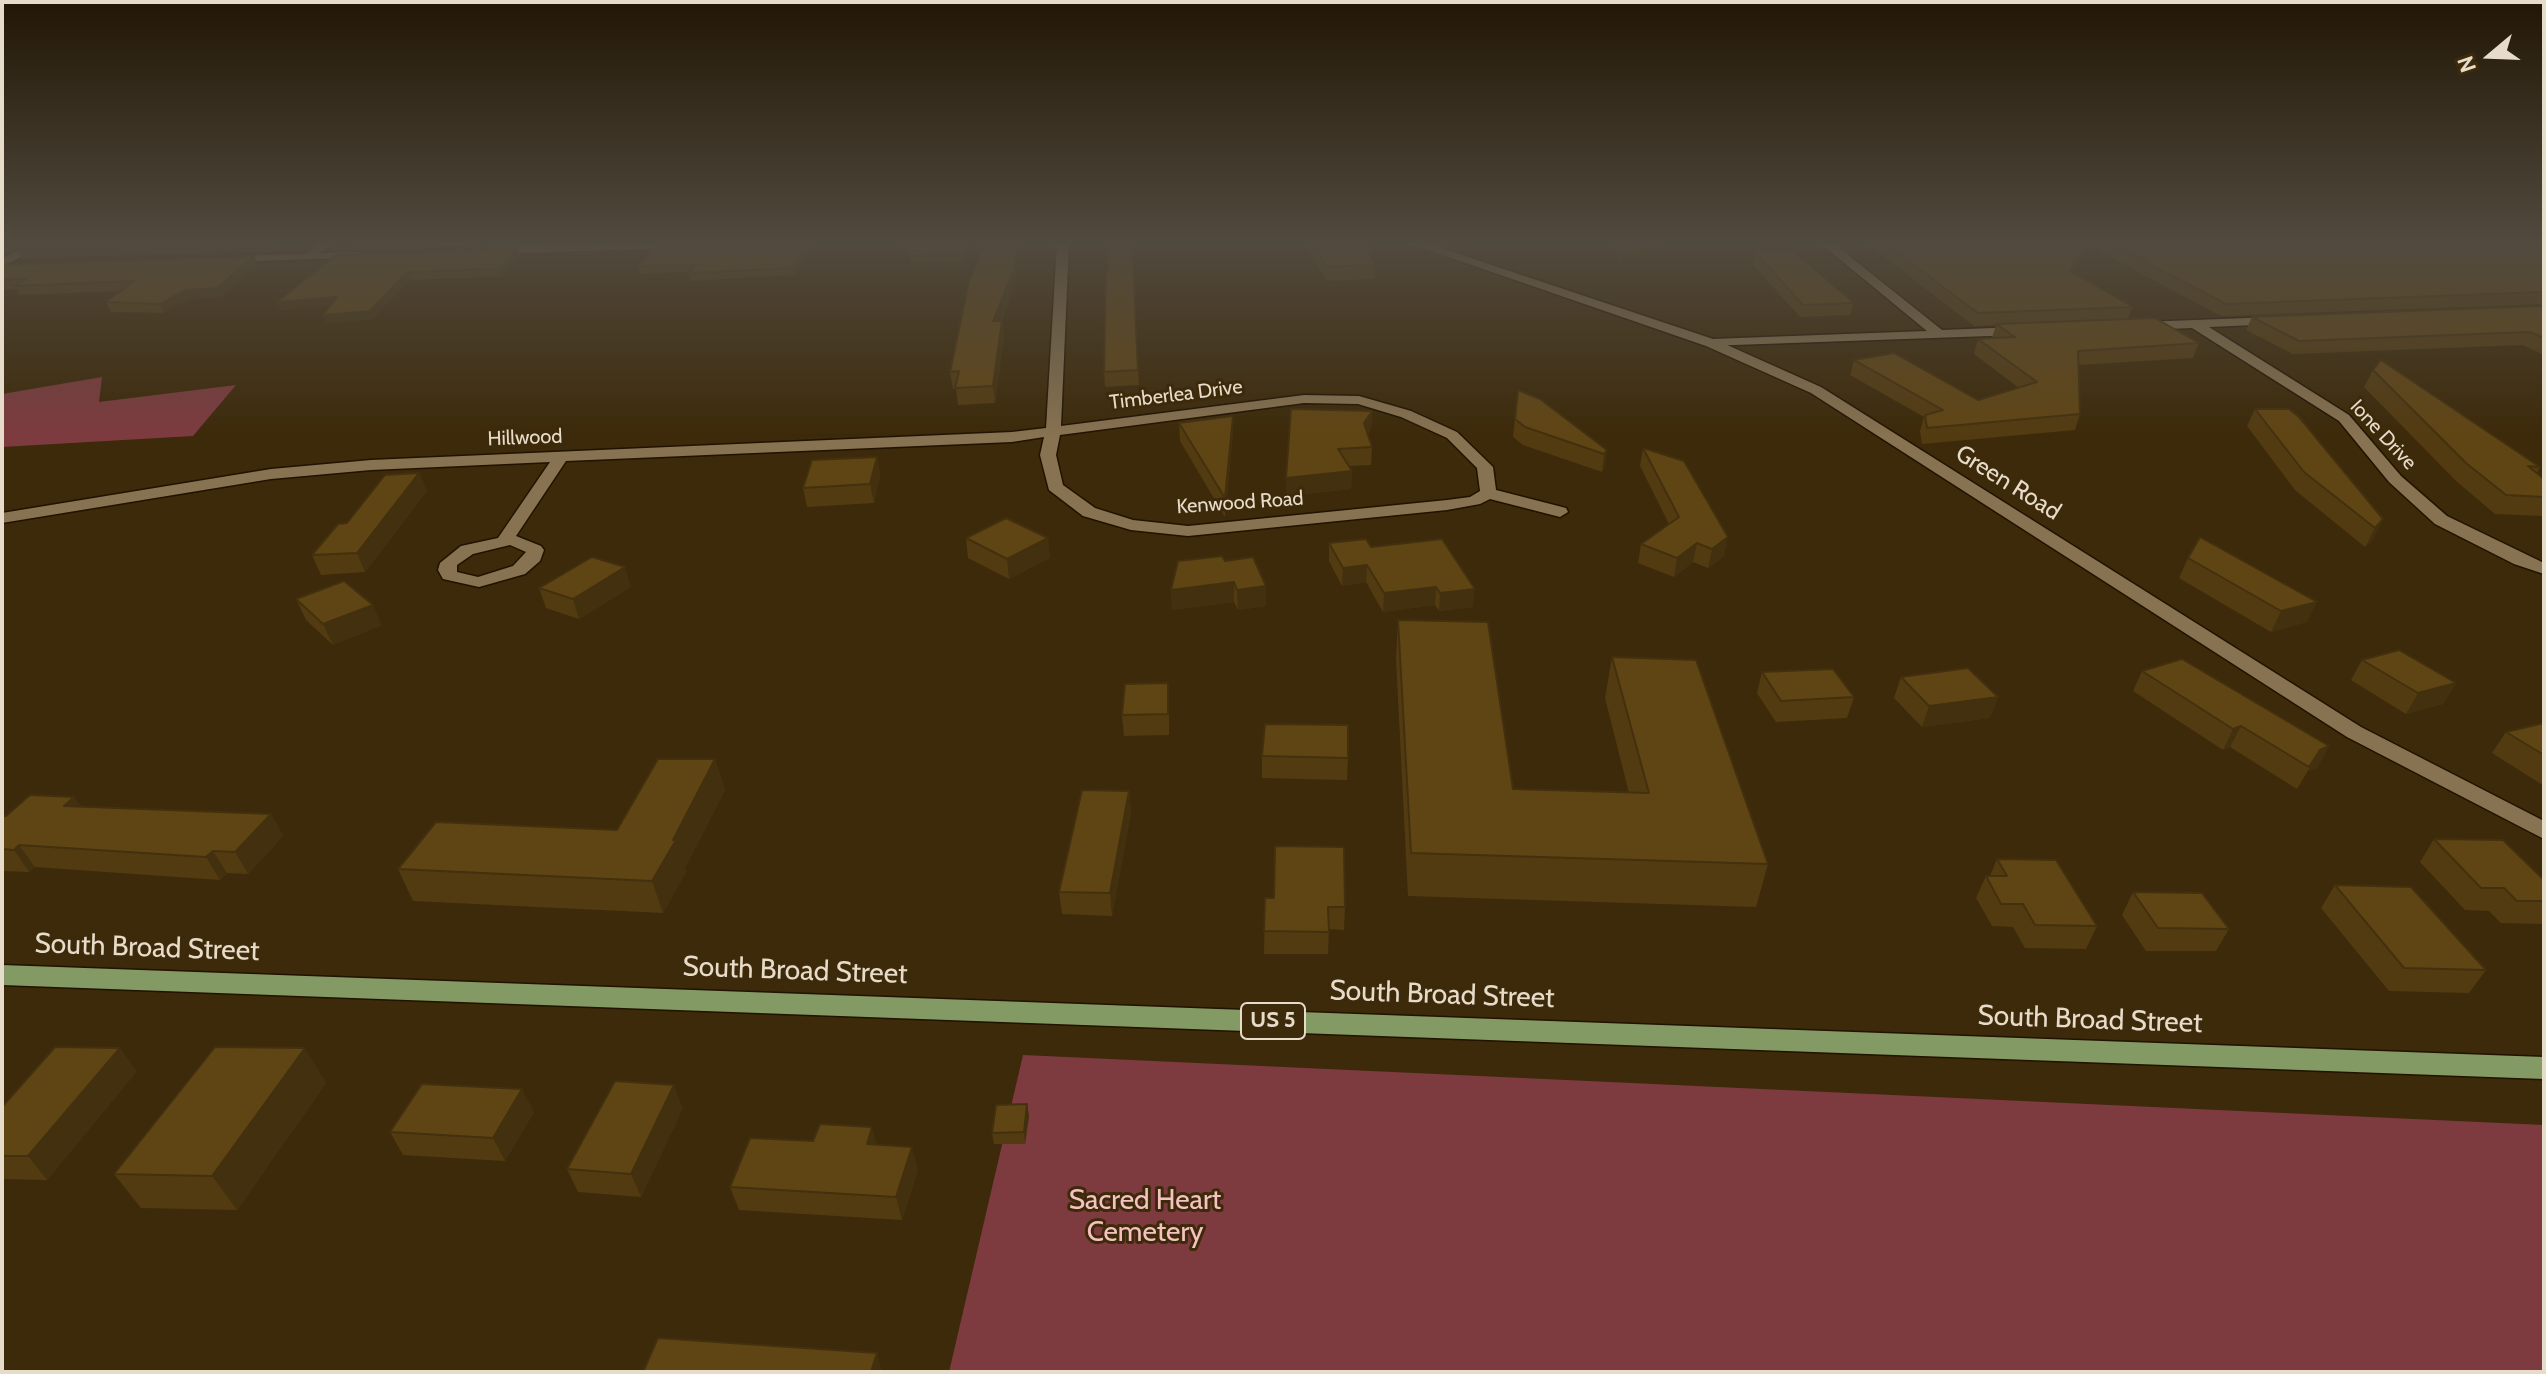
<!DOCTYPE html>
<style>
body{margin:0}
#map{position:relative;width:2546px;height:1374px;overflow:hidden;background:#3d2a0a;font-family:Cabin,sans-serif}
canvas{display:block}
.frame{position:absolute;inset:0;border:4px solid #e7dcca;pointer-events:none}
.north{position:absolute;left:2450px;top:16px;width:80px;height:80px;-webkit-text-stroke:6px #3d2a0a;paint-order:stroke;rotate:251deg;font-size:22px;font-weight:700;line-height:32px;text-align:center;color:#e7dcca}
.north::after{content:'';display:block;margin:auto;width:28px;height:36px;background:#e7dcca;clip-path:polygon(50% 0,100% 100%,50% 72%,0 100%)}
</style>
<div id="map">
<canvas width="2546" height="1374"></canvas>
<div class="frame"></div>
<div class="north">N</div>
</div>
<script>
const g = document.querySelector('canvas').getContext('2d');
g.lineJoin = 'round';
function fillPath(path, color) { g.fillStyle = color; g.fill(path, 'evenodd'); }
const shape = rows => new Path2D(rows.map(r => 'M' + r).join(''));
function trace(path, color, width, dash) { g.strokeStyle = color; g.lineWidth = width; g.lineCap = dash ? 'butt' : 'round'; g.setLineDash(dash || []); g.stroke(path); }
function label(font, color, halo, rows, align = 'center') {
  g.font = font + ' Cabin,sans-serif'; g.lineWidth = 6; g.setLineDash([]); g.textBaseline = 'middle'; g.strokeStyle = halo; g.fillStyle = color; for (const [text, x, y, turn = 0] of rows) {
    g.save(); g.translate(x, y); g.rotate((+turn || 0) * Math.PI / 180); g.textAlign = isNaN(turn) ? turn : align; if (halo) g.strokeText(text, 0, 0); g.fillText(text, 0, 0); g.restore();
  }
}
fillPath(shape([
 [102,377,99,402,236,385,193,436,2,447,2,394],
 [1023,1055,2544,1125,2544,1372,949,1372]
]), '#7d3b3f');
const street = shape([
 [35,243,51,243,2,266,2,258,35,243],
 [319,243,332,243,314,258,306,258,306,254,319,243],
 [1057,243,1069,243,1061,426,1304,395,1359,396,1411,411,1457,432,1493,467,1496,490,1566,508,1568,512,1560,517,1490,499,1480,504,1447,510,1188,536,1131,530,1083,516,1049,490,1040,455,1044,437,1012,442,566,461,516,536,541,546,544,550,540,561,525,574,479,587,443,579,438,570,440,563,461,546,498,538,550,462,371,470,271,479,2,523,2,513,271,469,371,460,1012,432,1046,428,1057,243],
 [1304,403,1358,404,1401,417,1447,438,1477,468,1480,491,1470,497,1447,500,1188,526,1133,520,1095,508,1063,485,1056,455,1060,435,1304,403],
 [510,545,526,552,513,566,478,577,457,572,457,565,473,554,510,545],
 [1820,243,1833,243,1942,330,2018,327,2025,331,2018,335,1706,346,1706,340,1711,339,1927,331,1820,243],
 [2274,317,2279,318,2279,324,2209,327,2349,415,2401,476,2447,516,2544,563,2544,574,2514,564,2435,524,2389,482,2339,421,2192,328,2142,330,2136,326,2142,322,2274,317]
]);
const secondary = shape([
 [626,243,744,243,738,246,490,254,484,251,490,248,626,243],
 [1408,243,1426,243,1716,340,1821,387,2361,727,2544,821,2544,839,2347,737,1811,393,1706,346,1408,243],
 [362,252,368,255,366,257,230,262,224,259,230,256,362,252]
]);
const primary = shape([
 [2,965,2544,1057,2544,1079,2,985,2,965]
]);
trace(street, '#211300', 3);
trace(secondary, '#211300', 3);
trace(primary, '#211300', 3);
fillPath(street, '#877251');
fillPath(secondary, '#877251');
fillPath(primary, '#849a64');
fillPath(shape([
 [33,243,282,243,274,251,23,259,19,251],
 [355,243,527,243,357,249],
 [814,243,795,275,690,281,689,272,640,274,638,266],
 [901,243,963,243,965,262,912,263],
 [1132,243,1139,385,1105,387,1104,372,1108,271],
 [1305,243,1364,243,1375,265,1375,279,1326,281],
 [1612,243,1661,243,1660,247,1620,262],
 [1866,243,2533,243,2537,245,2544,243,2544,304,2221,316,2087,245,2072,272,2133,307,2128,319,2199,343,2193,358,2079,365,2080,414,2075,430,1922,444,1920,431,1924,417,1850,375,1854,360,1978,400,2019,388,1974,354,1978,339,1992,338,1996,325,1974,326],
 [518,249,520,256,501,277,410,280,373,319,326,323,330,305,281,310,277,302,336,255],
 [1755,252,1854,303,1850,315,1800,317,1752,264],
 [254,256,258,265,221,297,190,299,164,313,111,312,106,302,121,291,19,295,16,289,2,290,2,265],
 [1018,256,1015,284,1002,321,1004,337,995,403,958,405,956,389,953,389,950,372],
 [2544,306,2544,355,2523,345,2293,354,2246,330,2252,317],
 [2373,370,2540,467,2537,473,2544,479,2544,516,2495,514,2456,481,2364,387],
 [1518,390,1607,450,1604,468,1602,472,1523,445,1513,437],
 [2255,409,2383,519,2373,539,2365,547,2295,490,2247,426],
 [1372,411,1371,428,1368,434,1372,447,1371,465,1349,466,1352,471,1351,489,1286,496],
 [1179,423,1233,433,1225,517,1180,441],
 [1643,448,1724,556,1708,568,1693,562,1674,577,1638,563,1641,544,1669,524,1640,466],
 [877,457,880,476,874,503,807,507,803,488],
 [419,473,427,491,365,572,321,575,312,555,347,523],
 [966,538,1048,538,1050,558,1009,579,968,558],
 [1329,543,1371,547,1473,607,1439,611,1435,605,1383,612,1366,582,1342,586,1329,561],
 [2188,558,2307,622,2271,632,2179,578],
 [1225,561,1266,586,1266,606,1238,610,1234,602,1172,610,1171,590],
 [631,587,579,619,546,608,539,588],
 [296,599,382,625,333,645,306,620],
 [1398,620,1513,789,1629,793,1605,698,1612,657,1768,864,1756,907,1408,896,1396,659],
 [2362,660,2456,683,2443,704,2406,714,2351,680],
 [2142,671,2329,746,2317,768,2308,771,2297,789,2230,747,2223,750,2133,691],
 [1762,672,1854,697,1847,718,1776,722,1757,693],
 [1901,677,1998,697,1990,718,1922,727,1894,698],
 [1169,704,1169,735,1124,736,1122,715],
 [2544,723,2544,783,2541,784,2492,753,2506,732],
 [1262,756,1348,758,1347,780,1262,778],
 [715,759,725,790,685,868,686,872,663,913,413,901,398,869,617,830],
 [1129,791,1131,813,1112,916,1062,914,1059,892],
 [74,797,81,807,271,814,283,836,248,874,227,873,220,880,35,867,29,872,2,871,2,815,6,816],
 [2434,839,2544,880,2544,924,2501,923,2489,911,2465,910,2420,862],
 [1997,859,2097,926,2086,949,2025,948,2013,927,1992,926,1976,898,1986,876,1990,876],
 [2335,885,2486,970,2469,993,2389,991,2321,908],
 [2133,892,2229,929,2216,951,2146,951,2122,915],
 [1265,898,1345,907,1344,930,1329,929,1328,954,1264,954],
 [137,1071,47,1180,2,1179,2,1107],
 [326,1083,237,1210,141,1208,114,1174],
 [1027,1104,1029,1116,1025,1144,994,1144,992,1133],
 [683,1108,641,1197,578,1192,567,1169],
 [534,1112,505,1161,403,1155,390,1132],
 [877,1145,918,1170,902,1220,739,1210,730,1187]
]), '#533b11');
fillPath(shape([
 [7,243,29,243,2,256,2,245],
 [270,243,282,243,274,251],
 [808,243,814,243,795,275,794,268],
 [1016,243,1018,256,1015,284,995,337,993,321],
 [1639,243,1661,243,1660,247,1620,262,1622,249],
 [2085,243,2087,243,2066,283,2070,271],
 [518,249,520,256,501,277,499,269],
 [254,256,258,265,221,297,190,299,164,313,160,304],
 [407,272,410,280,373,319,326,323,323,315],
 [337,297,340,305,281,310,277,302],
 [1002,321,1004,337,995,403,993,386],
 [1372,411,1371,428,1363,441,1364,423],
 [1233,416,1233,433,1225,517,1225,498],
 [1607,450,1604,468,1602,472,1604,454],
 [877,457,880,476,874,503,870,484],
 [1352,471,1351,489,1286,496,1286,478],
 [419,473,427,491,365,572,357,553],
 [2383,519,2373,539,2365,547,2375,528],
 [1728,537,1724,556,1708,568,1712,549],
 [1048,538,1050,558,1009,579,1007,559],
 [1697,543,1693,562,1674,577,1677,558],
 [1367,565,1366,582,1342,586,1343,568],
 [625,567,631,587,579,619,573,599],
 [1234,582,1234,602,1172,610,1171,590],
 [1266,586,1266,606,1238,610,1237,590],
 [1436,587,1435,605,1383,612,1384,593],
 [1475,589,1473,607,1439,611,1440,593],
 [2317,602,2307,622,2271,632,2281,611],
 [373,605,382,625,333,645,323,624],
 [2456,683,2443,704,2406,714,2418,693],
 [1998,697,1990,718,1922,727,1929,706],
 [2241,726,2230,747,2223,750,2233,729],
 [2329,746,2317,768,2308,771,2297,789,2320,750],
 [715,759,725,790,685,868,686,872,663,913,652,881],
 [1129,791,1131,813,1112,916,1110,893],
 [74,797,89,819,64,806],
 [271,814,283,836,248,874,235,852],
 [19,845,35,867,29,872,14,850],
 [213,851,227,873,220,880,206,857],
 [120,1048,137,1071,47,1180,28,1156],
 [305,1048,326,1083,237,1210,212,1176],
 [674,1085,683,1108,641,1197,631,1174],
 [522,1089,534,1112,505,1161,493,1138],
 [1027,1104,1029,1116,1025,1144,1024,1132],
 [872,1127,878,1150,867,1144],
 [912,1147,918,1170,902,1220,896,1197],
 [877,1353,882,1372,871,1372]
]), '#43300e');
const building = shape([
 [33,243,251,243,19,251,33,243],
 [690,243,808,243,794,268,688,273,696,265,638,266,656,244,690,243],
 [904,243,963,243,964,254,911,256,904,243],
 [985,243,1016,243,1014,269,993,321,1002,321,993,386,955,388,959,371,950,372,969,282,985,243],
 [1106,243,1132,243,1138,370,1104,372,1106,271,1109,271,1106,243],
 [1313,243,1364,243,1375,265,1327,267,1313,243],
 [1619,243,1639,243,1622,249,1619,243],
 [1884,243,2085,243,2070,271,2133,307,1978,313,1884,243],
 [2109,243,2533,243,2537,245,2539,243,2544,243,2544,292,2226,304,2109,243],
 [518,249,499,269,407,272,370,311,323,315,337,297,277,302,336,255,518,249],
 [1793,251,1854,303,1803,305,1755,252,1793,251],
 [254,256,217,288,186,290,160,304,106,302,134,281,14,286,26,279,2,280,2,265,254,256],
 [2544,306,2544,338,2530,332,2299,341,2252,317,2544,306],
 [2155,318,2199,343,2078,351,2080,414,1927,428,1925,415,1943,410,1854,360,1894,353,1978,400,2037,382,1978,339,2015,337,1996,324,2155,318],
 [2381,360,2540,467,2528,466,2544,479,2544,497,2506,495,2466,463,2373,370,2381,360],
 [1518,390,1540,399,1607,450,1604,454,1525,427,1515,419,1518,390],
 [1291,409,1372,411,1364,423,1372,447,1338,449,1352,471,1286,478,1291,409],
 [2255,409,2289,409,2299,417,2383,519,2375,528,2304,472,2255,409],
 [1233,416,1225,498,1179,423,1233,416],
 [1643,448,1684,461,1728,537,1712,549,1697,543,1677,558,1641,544,1679,517,1643,448],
 [877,457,870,484,803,488,812,460,877,457],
 [419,473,357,553,312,555,338,524,347,523,385,475,419,473],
 [1006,518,1048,538,1007,559,966,538,1006,518],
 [2200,537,2317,602,2281,611,2188,558,2200,537],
 [1366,539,1371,547,1442,539,1475,589,1440,593,1436,587,1384,593,1367,565,1343,568,1329,543,1366,539],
 [1222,556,1225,561,1253,557,1266,586,1237,590,1234,582,1171,590,1178,561,1222,556],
 [592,557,625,567,573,599,539,588,592,557],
 [344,581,373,605,323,624,296,599,344,581],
 [1398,620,1488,622,1513,789,1649,793,1612,657,1696,660,1768,864,1411,853,1398,620],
 [2399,650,2456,683,2418,693,2362,660,2399,650],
 [2182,659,2329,746,2320,750,2309,767,2241,726,2233,729,2142,671,2182,659],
 [1968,668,1998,697,1929,706,1901,677,1968,668],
 [1833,669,1854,697,1781,701,1762,672,1833,669],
 [1168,683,1168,714,1122,715,1125,684,1168,683],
 [2544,723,2544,755,2506,732,2544,723],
 [1265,724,1348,725,1348,758,1262,756,1265,724],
 [658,759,715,759,673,840,676,840,652,881,398,869,436,822,617,830,658,759],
 [1082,790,1129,791,1110,893,1059,892,1082,790],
 [30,795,74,797,64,806,271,814,235,852,213,851,206,857,19,845,14,850,2,849,2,815,6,816,30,795],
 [2434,839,2503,840,2544,880,2544,901,2517,901,2504,888,2481,888,2434,839],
 [1275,846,1344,847,1345,907,1328,907,1329,932,1264,931,1265,898,1274,898,1275,846],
 [1997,859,2056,860,2097,926,2035,925,2023,904,2001,904,1986,876,2007,876,1997,859],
 [2335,885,2411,887,2486,970,2404,968,2335,885],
 [2133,892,2202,893,2229,929,2158,928,2133,892],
 [55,1047,120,1048,28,1156,2,1156,2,1107,55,1047],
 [215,1047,305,1048,212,1176,114,1174,215,1047],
 [615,1081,674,1085,631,1174,567,1169,615,1081],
 [422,1084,522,1089,493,1138,390,1132,422,1084],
 [1027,1104,1024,1132,992,1133,996,1105,1027,1104],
 [820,1124,872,1127,867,1144,912,1147,896,1197,730,1187,750,1138,813,1141,820,1124],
 [658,1338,877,1353,871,1372,643,1372,658,1338]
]);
fillPath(building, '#604514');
trace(building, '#43300e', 2);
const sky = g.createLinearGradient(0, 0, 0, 436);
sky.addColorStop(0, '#221706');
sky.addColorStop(0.56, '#514a3e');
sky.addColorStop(1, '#514a3e00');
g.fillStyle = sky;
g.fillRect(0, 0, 2546, 436);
label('20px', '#e7dcca', '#3d2a0a', [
 ["Timberlea Drive",1176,395,-7],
 ["Ione Drive",2383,435,47],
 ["Hillwood",525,438,-2],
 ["Kenwood Road",1240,503,-4]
]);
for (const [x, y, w] of [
 [1273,1021,64]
]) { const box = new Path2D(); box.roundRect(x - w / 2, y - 18, w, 36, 6); g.fillStyle = '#3d2a0a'; g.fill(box); trace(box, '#e7dcca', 2); }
label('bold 22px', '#e7dcca', null, [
 ["US 5",1273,1021]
]);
label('24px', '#e7dcca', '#3d2a0a', [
 ["Green Road",2008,483,32]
]);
label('28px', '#e7dcca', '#3d2a0a', [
 ["South Broad Street",147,948,2],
 ["South Broad Street",795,971,2],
 ["South Broad Street",1442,995,2],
 ["South Broad Street",2090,1020,2]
]);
label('28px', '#f5c1c1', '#3d2a0a', [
 ["Sacred Heart",1145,1201],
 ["Cemetery",1145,1233]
]);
</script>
